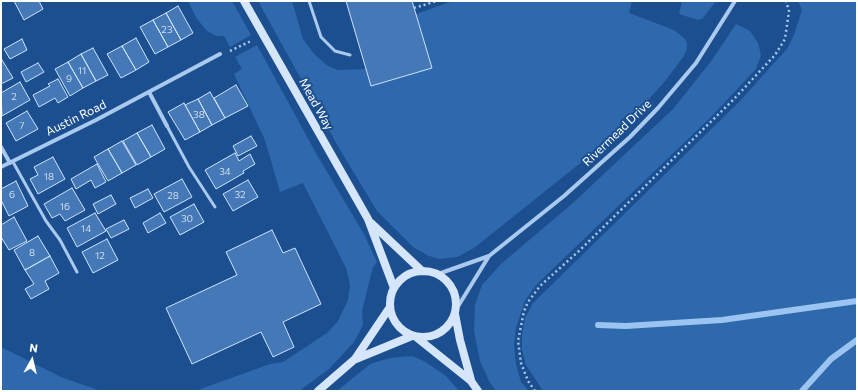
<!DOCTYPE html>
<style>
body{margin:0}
#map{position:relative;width:858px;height:392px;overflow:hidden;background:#1b4f8f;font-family:Commissioner,sans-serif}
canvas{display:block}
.frame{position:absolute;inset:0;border:2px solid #fff;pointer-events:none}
.north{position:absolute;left:12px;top:340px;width:40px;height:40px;-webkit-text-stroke:3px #1b4f8f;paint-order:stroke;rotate:8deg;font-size:11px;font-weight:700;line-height:16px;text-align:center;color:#fff}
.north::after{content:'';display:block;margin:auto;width:14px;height:18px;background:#fff;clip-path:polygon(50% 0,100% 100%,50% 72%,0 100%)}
</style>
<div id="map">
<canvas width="858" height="392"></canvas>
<div class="frame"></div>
<div class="north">N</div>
</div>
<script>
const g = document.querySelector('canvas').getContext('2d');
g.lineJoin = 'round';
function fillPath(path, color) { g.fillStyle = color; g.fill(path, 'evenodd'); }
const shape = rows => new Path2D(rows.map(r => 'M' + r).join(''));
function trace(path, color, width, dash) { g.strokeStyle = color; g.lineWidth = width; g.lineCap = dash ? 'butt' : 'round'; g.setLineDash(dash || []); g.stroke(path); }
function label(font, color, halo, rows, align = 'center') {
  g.font = font + ' Commissioner,sans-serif'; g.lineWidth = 4; g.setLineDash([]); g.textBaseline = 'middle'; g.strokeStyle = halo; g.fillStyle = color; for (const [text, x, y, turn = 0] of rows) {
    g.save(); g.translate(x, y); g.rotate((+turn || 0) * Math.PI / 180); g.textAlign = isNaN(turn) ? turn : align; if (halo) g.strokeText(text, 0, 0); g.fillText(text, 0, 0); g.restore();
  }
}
fillPath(shape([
 [188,1,232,1,251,35,230,47,224,36,216,36,207,31,197,19],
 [258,1,292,1,303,39,315,55,328,66,338,70,366,69,372,86,432,68,416,14,453,1,632,1,629,13,674,30,684,38,687,42,687,49,684,56,666,80,631,119,598,149,474,248,457,257,439,259,429,256,413,247,377,211,339,148],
 [682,1,716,1,703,18,698,20,679,14],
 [798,1,857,1,857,391,543,391,526,365,522,350,522,335,525,318,533,303,739,102,775,62,787,49,794,35,802,10],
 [736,24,750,31,758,43,761,55,756,69,712,116,536,285,525,301,516,328,514,344,516,364,521,382,529,391,496,391,489,381,480,361,474,331,475,305,482,285,501,264,574,202,673,109,712,60],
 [257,45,317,155,364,234,377,262,373,267,362,311,363,325,354,342,329,369,299,391,195,391,270,364,283,362,327,333,338,321,348,300,350,285,346,268,303,183,280,192,265,140,234,74,242,69,235,57],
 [1,347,61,377,101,391,5,391,1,389],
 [412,356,424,361,446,376,459,391,337,391,370,364,390,358]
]), '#2e69ad');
trace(shape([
 [598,325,626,326,722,320,857,301],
 [802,391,831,359,857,340]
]), '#9cc4f0', 6);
const building = shape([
 [14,1,39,1,43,9,24,20,14,1],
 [346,1,412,1,432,68,371,86,346,1],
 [178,6,193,33,181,40,166,13,178,6],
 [166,13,181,40,168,47,153,20,166,13],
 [153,20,168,47,155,54,140,27,153,20],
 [136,38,149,62,136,70,122,46,136,38],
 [22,39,27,50,10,59,4,49,22,39],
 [122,46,136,70,121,78,107,54,122,46],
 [93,48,108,75,96,81,81,54,93,48],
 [81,54,96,81,83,88,68,62,81,54],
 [2,60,13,78,1,84,1,61,2,60],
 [68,62,83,88,70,96,55,69,68,62],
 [38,63,44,72,26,82,21,72,38,63],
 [58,79,68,97,58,103,55,98,39,107,33,95,50,86,48,84,58,79],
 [20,82,30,100,2,116,1,93,20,82],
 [236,85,248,106,225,118,214,98,236,85],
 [210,92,225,118,212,125,198,99,210,92],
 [198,99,212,125,200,132,185,105,198,99],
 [184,103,200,132,185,140,168,112,184,103],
 [27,111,38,129,16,141,6,123,27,111],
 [152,125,165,149,151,157,137,133,152,125],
 [137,133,151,157,137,165,123,141,137,133],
 [251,136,257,146,238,156,233,146,251,136],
 [122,141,136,165,122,173,108,149,122,141],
 [108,149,122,173,108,181,94,157,108,149],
 [235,153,239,161,250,154,255,164,243,171,244,173,216,189,205,170,235,153],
 [53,157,65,179,38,194,30,179,38,175,34,167,53,157],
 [97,164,106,182,95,188,91,180,76,189,71,179,97,164],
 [182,179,192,197,164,212,154,194,182,179],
 [248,180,258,197,233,211,223,194,248,180],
 [16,181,28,206,9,216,1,200,1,189,16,181],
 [72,188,85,210,65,221,60,214,52,218,44,204,72,188],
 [148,189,153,198,135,208,130,198,148,189],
 [111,195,116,204,98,214,93,204,111,195],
 [194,204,204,222,180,235,170,217,194,204],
 [95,213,106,231,77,247,67,228,95,213],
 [160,213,166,223,148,233,143,223,160,213],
 [14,217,27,241,9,250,1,237,1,225,14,217],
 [124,220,129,229,111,238,106,229,124,220],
 [272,230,283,253,295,248,321,304,283,322,294,347,273,357,261,332,192,364,166,308,237,275,226,252,272,230],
 [38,236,50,256,25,270,14,250,38,236],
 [107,239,118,260,93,273,82,252,107,239],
 [50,256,59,273,45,281,49,289,31,299,25,289,34,284,25,270,50,256]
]);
fillPath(building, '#4478b7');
trace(building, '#cfe3fa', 1);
trace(shape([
 [414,8,437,1],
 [230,51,251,41],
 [535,391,528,381,521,363,518,341,524,311,528,302,540,286,580,250,734,99,775,55,785,39,789,11,786,1]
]), '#a9c9ee', 2.5, [2, 3]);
trace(shape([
 [309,1,321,37,335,51,350,55],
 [167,126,189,167,215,207],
 [13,162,46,221,60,240,77,272]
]), '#a9c9ee', 3);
trace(shape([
 [149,92,167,126],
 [1,147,10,163],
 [1,167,96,120,220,54],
 [438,274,489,256],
 [457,308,489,256,564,196,630,137,658,108,696,63,735,1]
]), '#a9c9ee', 4);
trace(shape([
 [244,1,368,219,394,288],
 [371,223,422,271],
 '390 304a33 33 0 1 1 66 0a33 33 0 1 1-66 0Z',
 [455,314,460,340,471,380],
 [416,337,471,381,478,391],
 [356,359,412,336],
 [318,391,355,359,390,307]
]), '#d6e6fa', 8);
label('10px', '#d0dded', null, [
 ["23",167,30],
 ["11",82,71],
 ["9",69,79],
 ["2",14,97],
 ["38",199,115],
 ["7",22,126],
 ["34",225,172],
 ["18",49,177],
 ["6",12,195],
 ["32",240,195],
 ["28",173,196],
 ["16",65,207],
 ["30",187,219],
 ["14",86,229],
 ["8",32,253],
 ["12",100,256]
]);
label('12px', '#fff', '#1b4f8f', [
 ["Mead Way",316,104,61],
 ["Austin Road",76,118,-26],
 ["Rivermead Drive",617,133,-44]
]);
</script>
